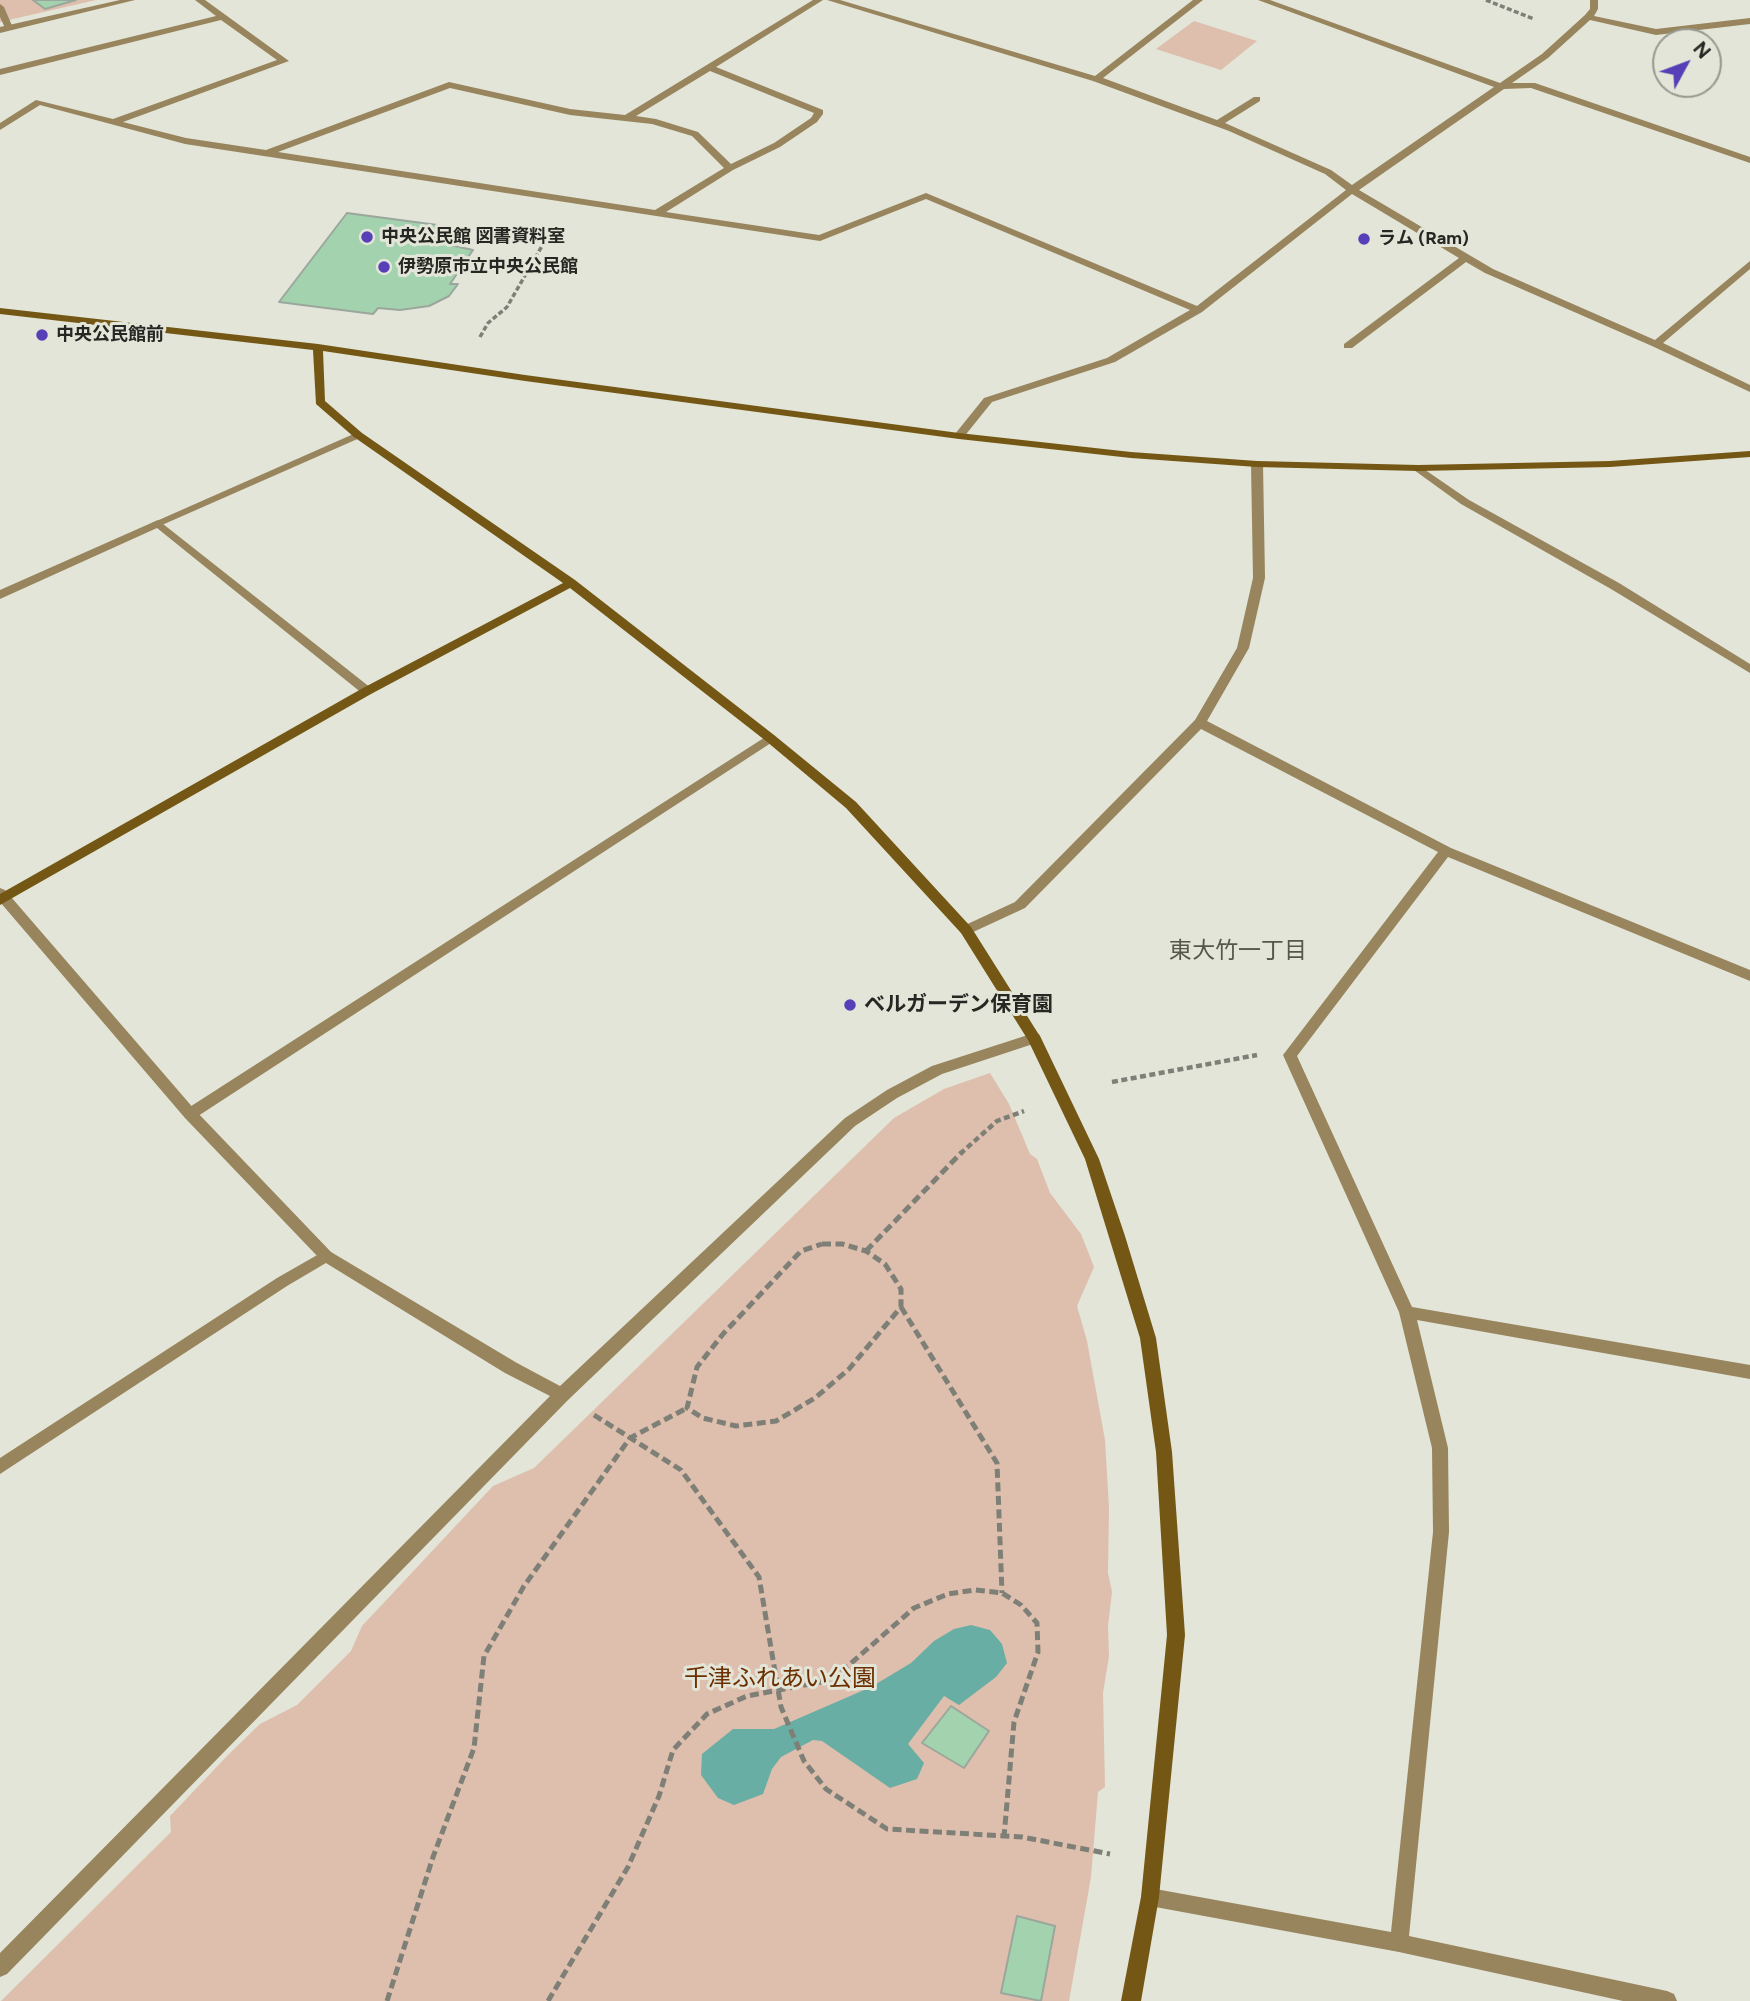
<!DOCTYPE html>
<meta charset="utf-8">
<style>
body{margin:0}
#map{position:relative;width:1750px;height:2001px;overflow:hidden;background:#e2e5d7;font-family:Figtree,sans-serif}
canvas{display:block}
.north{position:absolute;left:1652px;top:28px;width:70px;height:70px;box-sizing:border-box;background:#e2e5d7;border:2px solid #97998f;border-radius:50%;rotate:49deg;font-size:19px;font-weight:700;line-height:28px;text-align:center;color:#262722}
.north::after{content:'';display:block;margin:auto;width:24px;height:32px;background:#573fb7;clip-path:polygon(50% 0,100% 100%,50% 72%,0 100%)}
</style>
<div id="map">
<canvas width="1750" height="2001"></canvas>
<div class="north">N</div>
</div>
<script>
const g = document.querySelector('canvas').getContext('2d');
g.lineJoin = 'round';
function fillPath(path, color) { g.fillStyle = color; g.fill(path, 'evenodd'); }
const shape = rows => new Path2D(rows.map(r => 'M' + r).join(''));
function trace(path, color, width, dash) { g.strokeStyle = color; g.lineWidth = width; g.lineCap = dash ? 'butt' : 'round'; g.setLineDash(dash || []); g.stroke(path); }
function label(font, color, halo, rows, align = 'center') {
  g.font = font + ' Figtree,"Noto Sans JP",sans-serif'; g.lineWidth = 6; g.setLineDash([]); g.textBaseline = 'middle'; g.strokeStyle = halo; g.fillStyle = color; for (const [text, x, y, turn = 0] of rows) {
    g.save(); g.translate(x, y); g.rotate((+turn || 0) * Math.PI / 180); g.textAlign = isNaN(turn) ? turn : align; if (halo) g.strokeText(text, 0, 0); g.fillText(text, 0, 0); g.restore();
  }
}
fillPath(shape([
 [0,0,96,0,0,22],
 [1194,21,1257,41,1221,70,1156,49],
 [990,1073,1009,1104,1030,1154,1037,1159,1050,1193,1081,1234,1094,1267,1077,1306,1087,1341,1105,1440,1109,1508,1108,1573,1112,1592,1108,1626,1109,1656,1103,1693,1105,1787,1098,1792,1091,1877,1069,2001,1,2001,171,1832,170,1816,229,1754,260,1724,297,1705,351,1651,362,1626,493,1486,534,1468,894,1118,944,1089]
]), '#debeac');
fillPath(shape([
 [971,1625,990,1630,1002,1644,1007,1663,996,1677,959,1705,944,1696,908,1744,924,1763,917,1779,890,1788,822,1741,813,1740,781,1757,772,1769,763,1794,734,1805,718,1798,701,1775,702,1754,733,1729,774,1729,871,1687,911,1663,934,1641,954,1629]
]), '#69aea5');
const building = shape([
 [33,0,76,0,45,9,33,0],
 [347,213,445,226,432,241,473,250,450,284,458,284,449,296,429,306,400,310,378,308,373,314,279,302,347,213],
 [951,1706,989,1731,964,1768,922,1743,951,1706],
 [1017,1916,1055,1926,1041,2001,1001,1993,1017,1916]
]);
fillPath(building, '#a3d3ae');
trace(building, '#9ba79d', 2);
trace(shape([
 [1486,0,1534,19],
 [480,337,488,323,507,307,550,232]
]), '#7e8077', 3.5, [5, 2.5]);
trace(shape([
 [1112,1082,1257,1055],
 [960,1154,997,1121,1024,1111]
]), '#7e8077', 4.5, [6, 3.5]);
trace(shape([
 [822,1244,842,1244,866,1251,885,1264,901,1289,901,1307,849,1369,815,1398,776,1421,736,1426,703,1418,687,1408,697,1367,723,1334,801,1251,822,1244],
 [866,1251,962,1152],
 [901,1307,997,1463,1002,1593],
 [594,1415,681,1470,759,1577,781,1707,804,1761,826,1789,887,1829,1022,1837,1110,1854],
 [387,2001,433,1857,474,1748,484,1656,524,1586,630,1438,687,1408],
 [548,2001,628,1867,659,1796,673,1750,707,1714,747,1696,821,1682,849,1665,914,1608,948,1594,975,1590,1002,1593,1021,1605,1037,1623,1038,1652,1014,1722,1004,1837]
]), '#7e8077', 5, [9, 4.5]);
fillPath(shape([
 [0,4,4,7,13,28,12,30,5,28,0,17,0,4],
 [358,432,362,433,362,437,162,525,158,526,152,523,358,432],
 [770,734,774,735,776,738,774,741,195,1118,185,1118,183,1114,185,1110,770,734],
 [326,1250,331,1252,334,1256,331,1260,287,1286,0,1474,0,1458,277,1278,326,1250]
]), '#98855e');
fillPath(shape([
 [120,0,135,0,0,33,0,27,120,0],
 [195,0,205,0,289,61,123,122,186,138,266,150,449,82,570,109,625,115,813,0,823,0,716,67,823,110,823,114,817,122,780,147,733,170,666,212,819,235,926,193,1197,306,1346,190,1325,174,1229,131,1093,81,827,0,840,0,1095,76,1193,0,1203,0,1103,78,1217,120,1254,97,1260,97,1260,101,1225,123,1331,170,1352,185,1494,87,1258,0,1270,0,1500,83,1542,54,1585,15,1590,9,1590,0,1598,0,1598,9,1594,16,1656,29,1750,18,1750,24,1656,35,1590,20,1548,58,1512,83,1535,83,1750,157,1750,163,1531,88,1504,89,1359,190,1493,269,1655,340,1750,261,1750,269,1663,343,1750,385,1750,392,1652,346,1485,273,1466,262,1352,348,1344,348,1344,344,1459,258,1352,194,1202,312,1115,362,992,402,963,438,955,438,955,434,984,398,1107,358,1190,310,926,199,820,241,185,144,40,105,0,130,0,123,36,100,113,119,277,60,221,20,0,75,0,69,216,16,195,0],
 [710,71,814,113,811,118,774,143,731,164,698,132,656,119,636,116,710,71],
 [450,88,570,115,652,124,692,136,724,168,655,210,278,152,450,88],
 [1257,461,1263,464,1265,578,1249,648,1207,721,1451,848,1750,970,1750,981,1448,857,1297,1056,1412,1307,1750,1365,1750,1379,1417,1320,1448,1448,1449,1532,1409,1936,1667,1991,1674,1994,1677,2001,1623,2001,1399,1952,1150,1906,1143,1903,1141,1897,1143,1891,1150,1888,1391,1932,1433,1532,1432,1448,1399,1312,1283,1055,1438,852,1201,729,1025,908,971,933,961,933,959,930,961,927,1015,902,1195,720,1237,648,1253,578,1251,464,1257,461],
 [1418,465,1469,500,1619,583,1750,664,1750,673,1611,589,1461,504,1414,470,1412,468,1418,465],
 [158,520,371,688,373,691,371,694,363,694,157,528,0,599,0,590,158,520],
 [0,888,5,890,195,1110,331,1252,517,1363,560,1386,845,1118,887,1090,932,1066,1034,1033,1039,1034,1041,1038,1039,1042,942,1074,897,1098,855,1126,568,1400,7,1974,0,1977,0,1953,550,1396,505,1373,321,1260,185,1118,0,902,0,888]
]), '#98855e');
fillPath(shape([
 [0,308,318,344,525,375,959,433,1131,452,1257,461,1418,465,1610,461,1750,451,1750,457,1610,467,1418,471,1257,467,1131,458,959,439,525,381,323,351,325,401,362,433,575,580,774,735,856,802,971,927,1041,1038,1099,1159,1125,1236,1156,1338,1172,1452,1185,1635,1159,1897,1141,2001,1121,2001,1141,1897,1167,1635,1156,1452,1140,1338,1085,1159,1028,1040,961,933,846,808,766,741,570,588,371,694,0,905,0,894,363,688,563,583,354,437,316,404,313,350,0,314,0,308]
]), '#745714');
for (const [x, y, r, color] of [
 [367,237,7,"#573fb7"],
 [1364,239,7,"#573fb7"],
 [384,267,7,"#573fb7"],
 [42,335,7,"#573fb7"],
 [850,1005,7,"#573fb7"]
]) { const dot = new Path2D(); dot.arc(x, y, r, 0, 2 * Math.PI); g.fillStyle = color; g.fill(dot); trace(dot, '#e2e5d7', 2.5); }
label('bold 18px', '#262722', '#e2e5d7', [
 ["中央公民館 図書資料室",381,237],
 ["ラム (Ram)",1378,239],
 ["伊勢原市立中央公民館",398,267],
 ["中央公民館前",56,335]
], 'left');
label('bold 21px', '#262722', '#e2e5d7', [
 ["ベルガーデン保育園",864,1005]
], 'left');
label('23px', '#55574c', '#e2e5d7', [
 ["東大竹一丁目",1238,951]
]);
label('24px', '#6c2f00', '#e2e5d7', [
 ["千津ふれあい公園",780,1679]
]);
</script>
